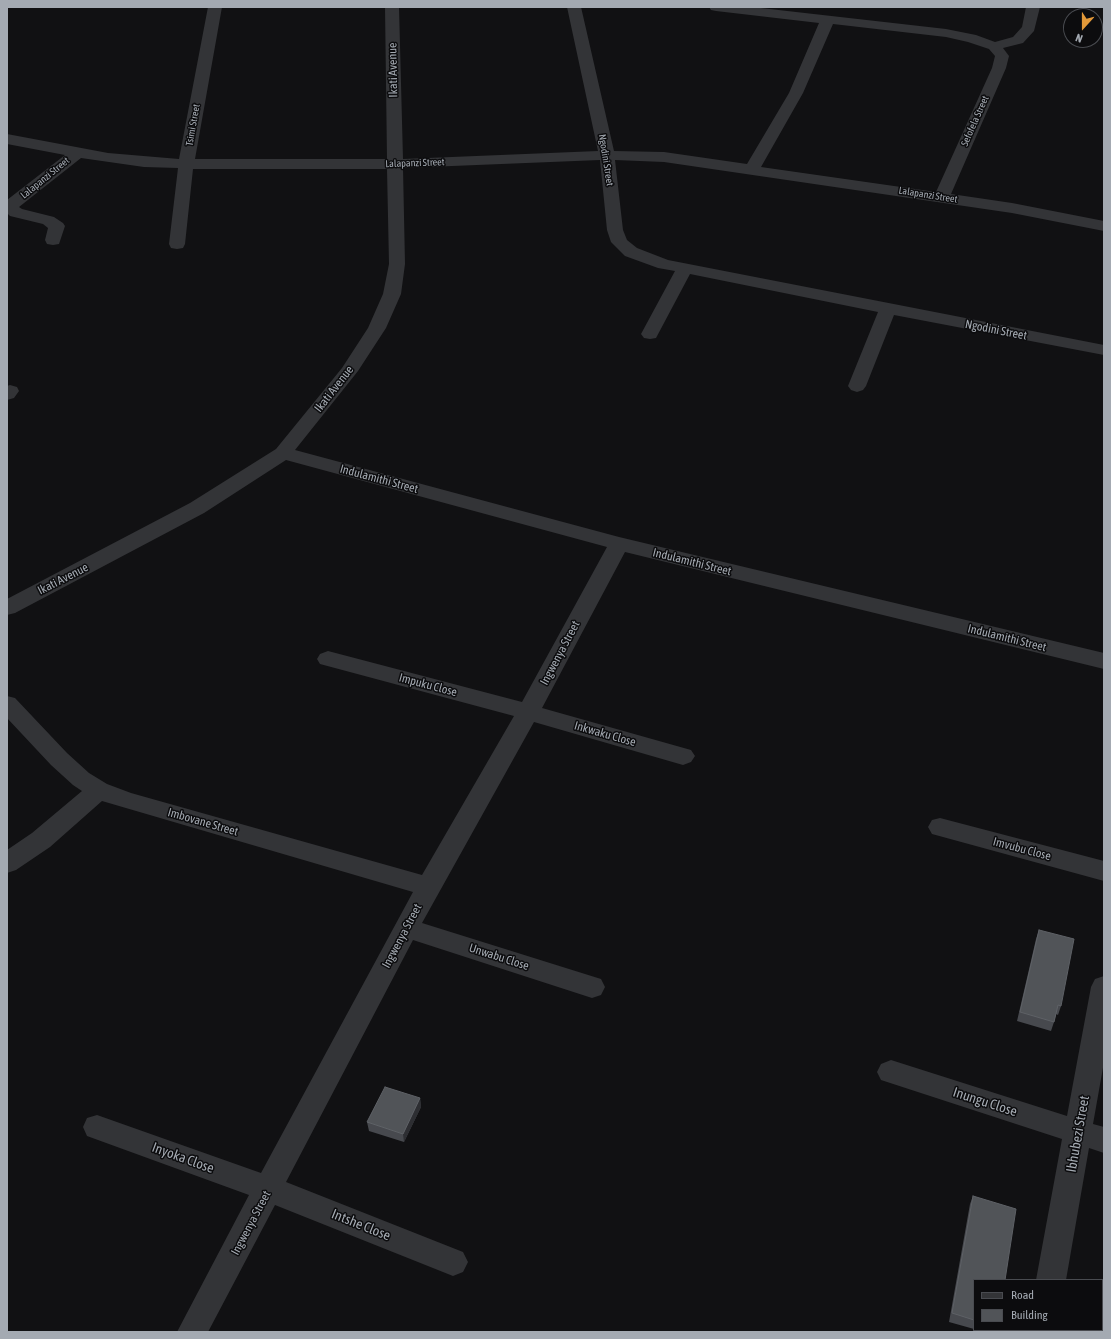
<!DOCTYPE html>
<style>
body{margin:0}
#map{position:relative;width:1111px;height:1339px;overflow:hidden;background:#111113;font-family:"Asap Condensed",sans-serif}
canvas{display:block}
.frame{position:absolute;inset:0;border:8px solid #a4aab2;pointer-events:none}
.legend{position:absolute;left:973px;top:1279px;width:130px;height:52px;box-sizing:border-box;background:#0c0c0e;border:1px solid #494b50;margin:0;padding:5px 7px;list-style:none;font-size:12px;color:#a4aab2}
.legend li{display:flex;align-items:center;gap:8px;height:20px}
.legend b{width:20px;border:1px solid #494b50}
.north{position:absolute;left:1063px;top:8px;width:40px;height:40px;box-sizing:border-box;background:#0c0c0e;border:1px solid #494b50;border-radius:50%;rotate:201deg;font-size:11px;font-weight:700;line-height:16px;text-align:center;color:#a4aab2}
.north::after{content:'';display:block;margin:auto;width:14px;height:18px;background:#e39939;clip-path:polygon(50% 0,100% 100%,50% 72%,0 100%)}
</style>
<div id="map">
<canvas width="1111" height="1339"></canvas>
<div class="frame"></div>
<ul class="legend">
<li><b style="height:5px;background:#333437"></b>Road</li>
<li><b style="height:11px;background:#515458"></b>Building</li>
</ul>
<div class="north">N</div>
</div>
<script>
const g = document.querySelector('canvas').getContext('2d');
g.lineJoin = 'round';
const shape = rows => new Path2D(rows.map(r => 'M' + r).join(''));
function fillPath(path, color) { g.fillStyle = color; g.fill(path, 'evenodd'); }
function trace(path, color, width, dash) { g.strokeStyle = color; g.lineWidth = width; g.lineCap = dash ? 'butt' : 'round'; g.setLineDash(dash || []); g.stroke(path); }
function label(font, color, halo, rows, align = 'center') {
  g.font = font + ' "Asap Condensed",sans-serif'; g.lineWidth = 3; g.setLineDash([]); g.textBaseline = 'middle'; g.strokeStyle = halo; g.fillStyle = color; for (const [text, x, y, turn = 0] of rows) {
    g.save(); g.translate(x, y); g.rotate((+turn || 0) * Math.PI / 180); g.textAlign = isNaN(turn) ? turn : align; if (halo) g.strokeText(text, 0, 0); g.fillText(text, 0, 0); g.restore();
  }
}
fillPath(shape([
 [208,7,222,7,195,159,387,159,385,7,399,7,403,159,598,151,567,7,581,7,614,151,664,152,747,164,789,93,819,23,716,11,711,10,709,7,752,7,946,29,976,35,995,42,1013,37,1022,27,1026,7,1040,7,1034,31,1023,43,1003,48,1009,56,1006,68,951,194,1012,203,1104,221,1104,231,1012,213,664,162,615,160,623,230,627,240,637,248,668,260,1104,345,1104,355,894,315,866,386,863,390,857,392,851,390,848,386,878,312,690,274,656,338,650,339,644,338,641,334,675,271,658,268,625,256,611,242,607,230,600,160,403,168,405,264,401,294,386,328,358,371,295,450,619,537,1104,653,1104,669,625,552,542,708,691,750,695,756,691,762,683,765,534,722,422,923,601,979,605,987,601,995,592,998,413,940,286,1182,463,1252,468,1262,463,1272,453,1276,275,1205,208,1332,177,1332,249,1195,87,1136,83,1127,87,1118,97,1115,261,1173,413,892,102,801,50,847,16,870,7,873,7,850,32,833,82,791,73,785,51,765,7,718,7,696,15,698,67,753,89,773,107,784,131,793,422,875,514,716,320,664,317,659,320,654,328,651,522,702,607,547,286,460,204,513,15,613,7,615,7,599,190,503,276,449,342,368,368,328,383,294,389,264,387,169,193,169,185,244,183,248,177,249,171,248,169,244,178,168,144,167,81,158,19,207,22,209,54,217,63,223,65,226,59,244,53,245,47,244,45,240,48,228,43,224,10,216,7,213,7,200,65,155,7,144,7,134,108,153,179,159,208,7],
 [833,24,946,37,968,42,989,49,995,56,992,68,936,192,761,167,803,93,833,24],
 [10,385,17,387,19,391,14,398,7,400,7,386,10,385],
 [940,818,1104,861,1104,881,932,834,928,827,932,820,940,818],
 [1104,976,1104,1062,1093,1124,1104,1127,1104,1153,1089,1148,1066,1280,1036,1280,1062,1139,881,1080,877,1072,881,1064,891,1060,1067,1116,1091,987,1095,979,1104,976],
 [1027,1330,1057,1330,1057,1332,1027,1332,1027,1330]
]), '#333437');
fillPath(shape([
 [1039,930,1061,1006,1058,1015,1056,1014,1054,1022,1051,1031,1017,1021,1036,939],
 [420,1098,421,1107,404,1142,369,1131,367,1122],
 [973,1196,974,1280,974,1329,949,1322,970,1204],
 [976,1330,989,1330,989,1332,982,1332]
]), '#47494e');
fillPath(shape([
 [420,1098,421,1107,404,1142,403,1134]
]), '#2d2e32');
const building = shape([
 [1039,930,1074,939,1061,1006,1058,1005,1054,1022,1020,1012,1039,930],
 [385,1087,420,1098,403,1134,367,1122,385,1087],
 [973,1196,1016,1209,1005,1280,974,1280,974,1320,952,1313,973,1196]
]);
fillPath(building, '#515458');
trace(building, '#5e6166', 1);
label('10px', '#a4aab2', '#0c0c0e', [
 ["Sefofela Street",975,121,-66],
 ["Tsimi Street",193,125,-80],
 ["Ngodini Street",606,160,81],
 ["Lalapanzi Street",415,163,-2],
 ["Lalapanzi Street",45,178,-39],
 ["Lalapanzi Street",928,195,9]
]);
label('12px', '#a4aab2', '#0c0c0e', [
 ["Ikati Avenue",393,70,-91],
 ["Ngodini Street",996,330,11],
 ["Ikati Avenue",334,389,-52],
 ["Indulamithi Street",379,479,15],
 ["Indulamithi Street",692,562,14],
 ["Ikati Avenue",63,579,-27],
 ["Indulamithi Street",1007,638,14],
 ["Ingwenya Street",560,653,-62],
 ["Impuku Close",428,685,15],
 ["Inkwaku Close",605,734,16],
 ["Imbovane Street",203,822,16],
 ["Imvubu Close",1022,849,15],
 ["Ingwenya Street",402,936,-62],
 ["Unwabu Close",499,957,18],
 ["Ingwenya Street",251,1223,-62]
]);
label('14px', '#a4aab2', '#0c0c0e', [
 ["Inungu Close",985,1102,18],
 ["Ibhubezi Street",1078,1134,-80],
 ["Inyoka Close",183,1158,20],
 ["Intshe Close",361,1225,22]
]);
</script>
